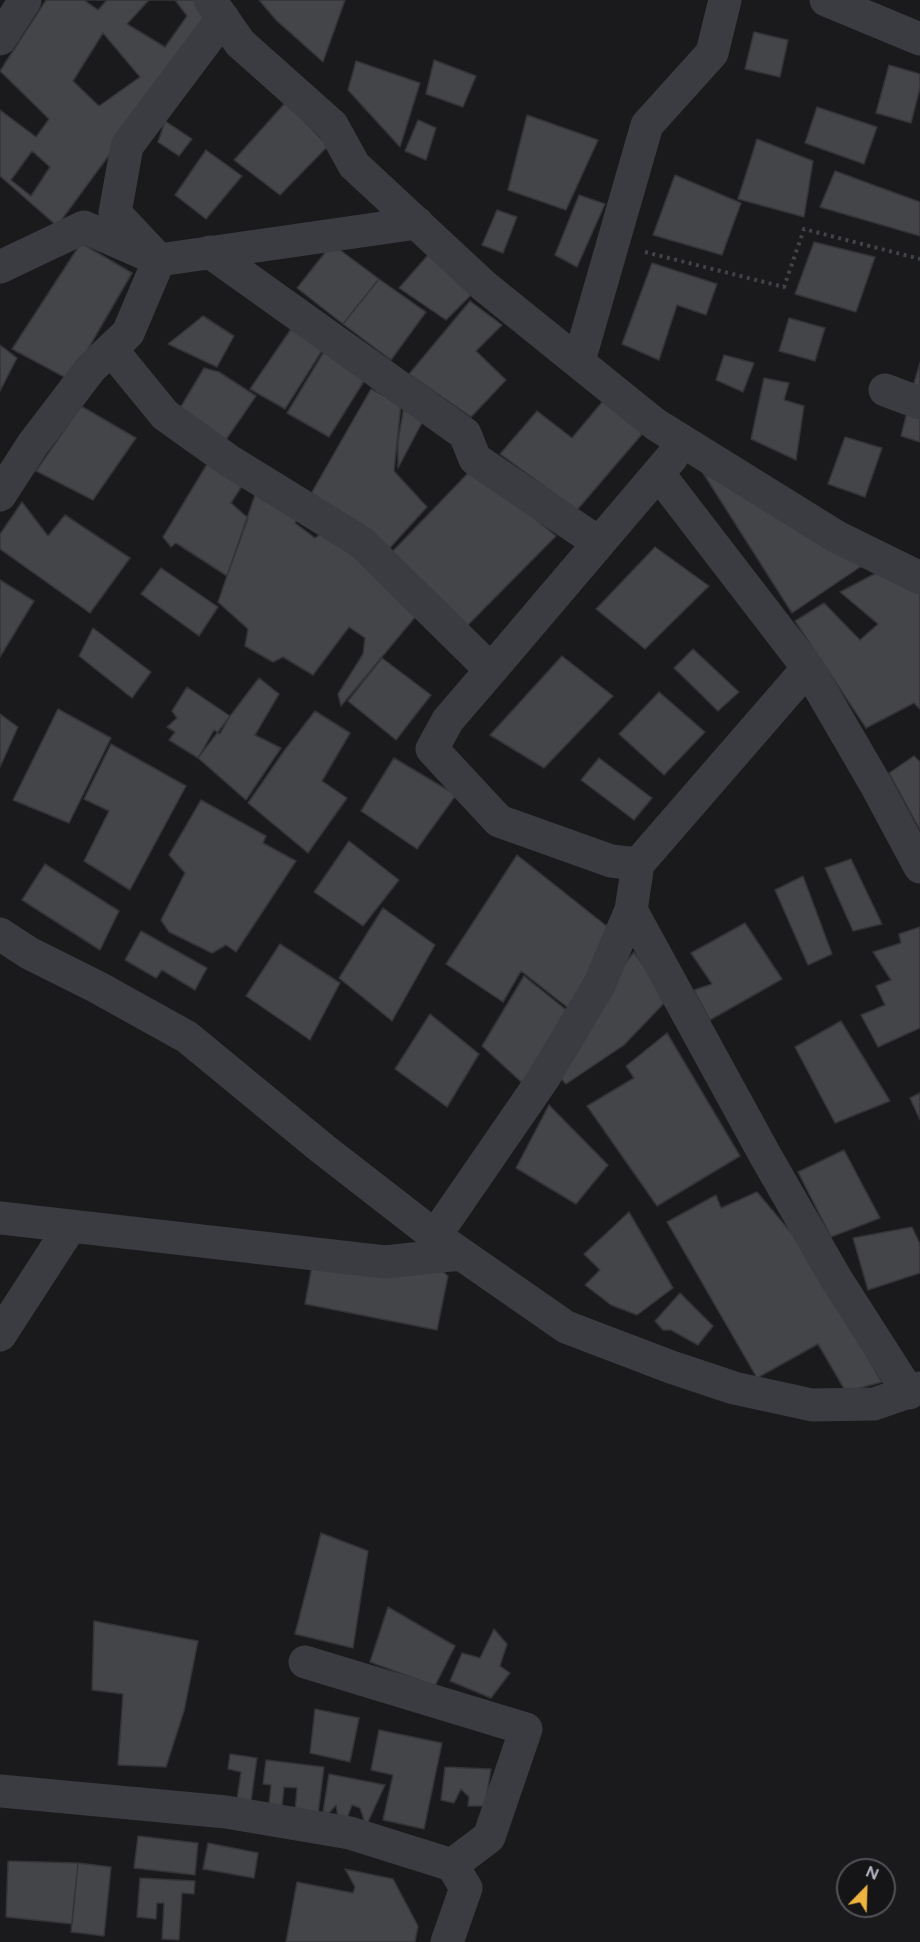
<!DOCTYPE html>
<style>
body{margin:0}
#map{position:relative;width:920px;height:1942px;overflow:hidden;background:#1a1a1c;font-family:Figtree,sans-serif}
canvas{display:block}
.north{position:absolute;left:836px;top:1858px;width:60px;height:60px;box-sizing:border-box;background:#151517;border:2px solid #525359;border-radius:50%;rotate:23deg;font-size:16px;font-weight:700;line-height:24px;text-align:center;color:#adb1bb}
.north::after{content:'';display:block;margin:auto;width:21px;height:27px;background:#efb33f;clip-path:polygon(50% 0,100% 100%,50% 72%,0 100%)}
</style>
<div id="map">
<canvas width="920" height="1942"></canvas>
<div class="north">N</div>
</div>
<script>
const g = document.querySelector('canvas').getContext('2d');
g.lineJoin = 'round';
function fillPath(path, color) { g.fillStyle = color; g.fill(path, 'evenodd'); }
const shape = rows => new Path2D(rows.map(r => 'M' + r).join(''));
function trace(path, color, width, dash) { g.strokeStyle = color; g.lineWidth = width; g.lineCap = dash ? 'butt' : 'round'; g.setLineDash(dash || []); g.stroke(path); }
const building = shape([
 [46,0,200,0,212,15,57,226,0,176,0,110,36,137,49,119,0,71,46,0],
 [84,0,107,0,98,10,84,0],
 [149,0,175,0,187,16,165,47,127,24,149,0],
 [259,0,345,0,323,62,276,20,259,0],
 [754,32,788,40,780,77,745,69,754,32],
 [103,33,140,77,99,106,73,81,103,33],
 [434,60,476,76,463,107,426,94,434,60],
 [356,61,420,83,400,147,348,90,356,61],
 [889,65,920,74,920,88,911,123,876,113,889,65],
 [286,102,328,146,280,195,234,160,286,102],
 [817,107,877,127,864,164,805,143,817,107],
 [527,115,598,140,566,210,508,190,527,115],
 [418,120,436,128,426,160,405,151,418,120],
 [165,121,192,139,179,156,158,142,165,121],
 [757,139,813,161,804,217,738,199,757,139],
 [206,150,242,176,206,219,175,195,206,150],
 [32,151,50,167,31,196,11,180,32,151],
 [835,171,920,202,920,236,820,207,835,171],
 [675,175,741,203,722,255,653,235,675,175],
 [579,195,605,204,577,267,555,255,579,195],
 [497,210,517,217,503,253,482,245,497,210],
 [814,242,875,257,856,312,795,294,814,242],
 [81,243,132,273,70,380,12,349,81,243],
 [332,244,379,279,343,324,297,288,332,244],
 [428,255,476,290,446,320,399,288,428,255],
 [652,263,717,284,706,315,677,305,659,360,622,344,652,263],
 [379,279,426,312,391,360,343,324,379,279],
 [470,301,502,325,476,351,506,380,471,417,409,374,470,301],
 [203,316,234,336,217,367,168,344,203,316],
 [789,318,825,328,815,361,779,351,789,318],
 [291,329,323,349,285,409,250,389,291,329],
 [0,345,17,358,0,391,0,345],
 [325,350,366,378,329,437,287,413,325,350],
 [724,355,754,363,743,392,716,380,724,355],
 [920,363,920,391,912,390,920,363],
 [204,368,219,372,256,396,223,444,176,415,204,368],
 [764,378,789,383,784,400,804,406,796,460,751,439,764,378],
 [371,389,401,404,394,471,427,507,388,550,317,504,312,492,371,389],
 [608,395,649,426,577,510,500,454,537,411,572,438,608,395],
 [81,406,136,438,93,500,36,471,81,406],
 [404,406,424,419,398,468,398,442,404,406],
 [908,408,920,411,920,442,901,436,908,408],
 [845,437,882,448,865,497,828,484,845,437],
 [209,461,244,483,231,503,248,518,227,576,176,543,171,547,163,537,209,461],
 [473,468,556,536,465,628,389,555,473,468],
 [703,473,872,559,792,613,703,473],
 [256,492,298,515,295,523,315,538,323,532,421,610,341,706,338,694,363,654,365,638,349,627,313,675,283,657,273,662,245,646,248,629,218,602,256,492],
 [22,502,48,536,65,515,130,558,90,613,0,549,0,534,22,502],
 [655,547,709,586,645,649,596,609,655,547],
 [161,568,218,607,199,636,141,594,161,568],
 [886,568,920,586,920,709,914,703,866,728,795,621,824,603,860,640,878,624,840,592,886,568],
 [0,580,34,601,0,657,0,580],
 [93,628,151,672,132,698,79,656,93,628],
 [693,649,739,692,718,711,674,668,693,649],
 [562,656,613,696,544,768,490,735,562,656],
 [382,658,431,695,396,740,348,701,382,658],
 [259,678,279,694,255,735,281,748,246,800,198,758,259,678],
 [187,687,230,716,220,734,214,730,198,758,169,740,175,732,167,727,177,718,172,711,187,687],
 [659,692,705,732,664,775,619,734,659,692],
 [58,709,111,738,69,823,13,800,58,709],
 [315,711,350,733,322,781,347,798,308,853,248,803,284,751,315,711],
 [0,714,18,727,0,767,0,714],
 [111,744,186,786,130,890,84,861,109,811,84,799,111,744],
 [914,756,920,762,920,830,889,773,914,756],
 [394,758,456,795,417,849,361,811,394,758],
 [599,758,652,798,634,820,581,780,599,758],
 [201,800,266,836,263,843,296,861,236,952,226,945,212,953,169,932,161,920,185,873,169,855,201,800],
 [349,841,399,880,363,926,314,892,349,841],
 [517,855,609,928,572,1011,521,971,503,1002,446,964,517,855],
 [851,859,882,924,853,931,825,868,851,859],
 [45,864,119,911,100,950,22,900,45,864],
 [803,876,832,954,808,965,775,890,803,876],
 [383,908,435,945,392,1021,339,978,383,908],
 [745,923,782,979,710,1020,694,990,712,984,691,953,745,923],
 [920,927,920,1028,878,1047,861,1015,885,1005,876,986,891,980,873,952,901,943,899,934,920,927],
 [141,931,207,968,195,990,162,970,156,978,125,960,141,931],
 [280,944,340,983,310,1040,246,996,280,944],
 [634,952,667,1000,624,1045,566,1084,552,1069,591,1007,634,952],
 [524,976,575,1017,530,1090,482,1046,524,976],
 [430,1014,479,1054,447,1107,395,1069,430,1014],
 [841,1021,890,1101,835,1123,795,1047,841,1021],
 [667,1033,740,1156,657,1206,587,1106,634,1078,626,1066,667,1033],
 [920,1093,920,1120,910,1098,920,1093],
 [549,1105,608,1165,576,1204,516,1168,549,1105],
 [844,1150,880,1218,831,1237,798,1172,844,1150],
 [757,1192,804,1248,882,1382,846,1392,818,1344,757,1378,667,1222,716,1195,721,1208,757,1192],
 [629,1212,673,1288,637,1315,611,1305,585,1285,600,1270,584,1254,629,1212],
 [912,1227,920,1244,920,1273,868,1290,853,1238,912,1227],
 [313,1260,434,1264,448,1276,437,1330,305,1304,313,1260],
 [680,1293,713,1326,698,1345,671,1330,663,1330,655,1321,680,1293],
 [321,1533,368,1551,353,1648,295,1634,321,1533],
 [388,1607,455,1646,435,1686,370,1662,388,1607],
 [94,1621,198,1641,184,1711,166,1767,118,1765,123,1694,92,1690,94,1621],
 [494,1629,507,1644,500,1666,510,1673,491,1698,450,1681,462,1653,480,1658,494,1629],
 [315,1709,359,1718,350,1762,310,1753,315,1709],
 [379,1730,442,1743,424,1829,383,1820,393,1775,371,1770,379,1730],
 [230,1754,257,1758,251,1801,237,1799,241,1772,228,1769,230,1754],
 [266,1760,324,1767,318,1814,295,1811,297,1788,284,1787,282,1806,269,1805,271,1785,263,1784,266,1760],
 [445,1767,491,1769,485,1806,468,1806,469,1797,461,1789,454,1803,441,1800,445,1767],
 [329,1774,385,1785,366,1826,360,1808,352,1805,346,1821,338,1817,336,1805,329,1813,323,1812,329,1774],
 [138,1836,198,1843,195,1875,134,1868,138,1836],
 [208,1843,258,1853,254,1878,203,1869,208,1843],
 [8,1861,78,1863,72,1924,6,1917,8,1861],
 [78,1863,111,1867,104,1936,71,1932,78,1863],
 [345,1869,393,1879,418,1926,415,1942,286,1942,297,1882,353,1893,355,1887,345,1869],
 [140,1878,195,1881,194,1894,182,1893,179,1940,162,1939,164,1903,157,1903,156,1919,137,1917,140,1878]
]);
fillPath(building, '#444549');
trace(building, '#343438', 1.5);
trace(shape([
 [645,252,784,287,804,229,920,259]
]), '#414348', 4, [3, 4.5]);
trace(shape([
 [210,0,240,43,332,125,354,165,484,286,655,424,837,537,920,578],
 [826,0,920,39],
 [0,39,25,0],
 [210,252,465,434,475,459,599,543],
 [0,267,84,227,159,260,417,223],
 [111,349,165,415,228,460,361,542,491,670,672,457],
 [579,361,647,125,712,53,725,0],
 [885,390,920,403],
 [0,495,33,444,91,368,128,333,159,260,115,213,127,146,223,18],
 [808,668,876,785,920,867],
 [491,670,448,720,432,749,499,821,611,861,638,864],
 [631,910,765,1155,835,1277,909,1393],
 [0,934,29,953,97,987,187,1037,323,1149,435,1236,566,1327,671,1367,734,1388,812,1405,874,1404,920,1388],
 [0,1218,385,1262,460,1254],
 [435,1236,543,1079,599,985,631,910,638,864,808,668,658,473],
 [0,1335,70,1227],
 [305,1662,526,1729,489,1837,452,1865,466,1888,447,1942],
 [0,1791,226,1812,350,1833,452,1865]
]), '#3b3c41', 33);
</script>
